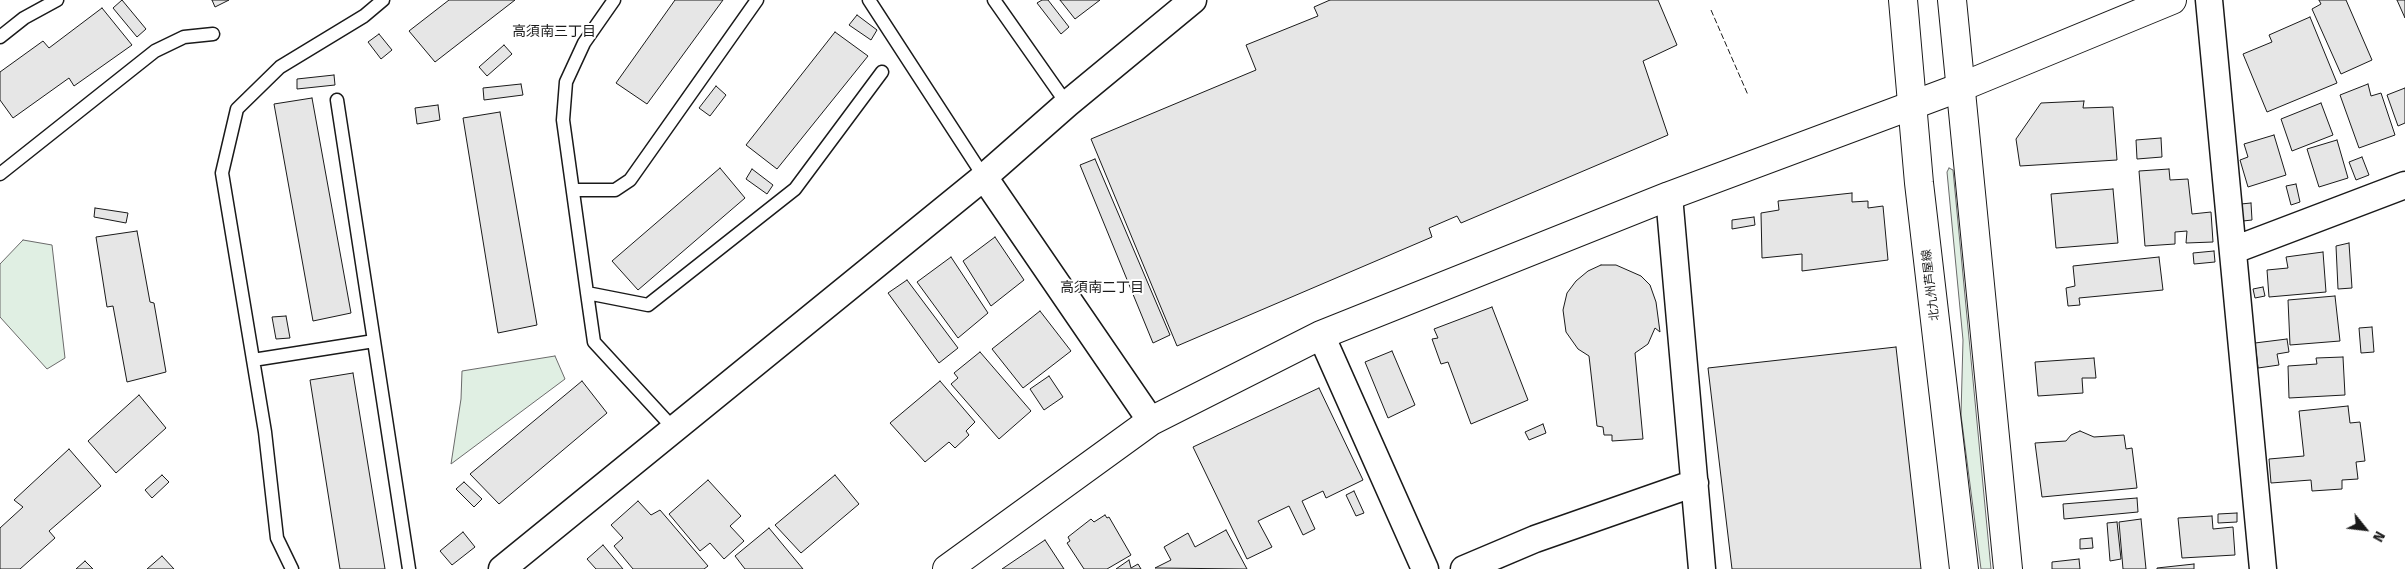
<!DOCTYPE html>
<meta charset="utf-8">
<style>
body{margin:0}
#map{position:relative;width:2405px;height:569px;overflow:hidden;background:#fff;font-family:"Fira Sans",sans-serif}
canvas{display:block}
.north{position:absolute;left:2340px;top:504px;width:50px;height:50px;-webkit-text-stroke:4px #fff;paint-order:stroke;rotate:119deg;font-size:14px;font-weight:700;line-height:20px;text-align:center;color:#1a1a1a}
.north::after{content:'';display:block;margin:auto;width:18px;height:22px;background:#1a1a1a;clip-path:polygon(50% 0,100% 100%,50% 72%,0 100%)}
</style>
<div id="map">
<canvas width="2405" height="569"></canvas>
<div class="north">N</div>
</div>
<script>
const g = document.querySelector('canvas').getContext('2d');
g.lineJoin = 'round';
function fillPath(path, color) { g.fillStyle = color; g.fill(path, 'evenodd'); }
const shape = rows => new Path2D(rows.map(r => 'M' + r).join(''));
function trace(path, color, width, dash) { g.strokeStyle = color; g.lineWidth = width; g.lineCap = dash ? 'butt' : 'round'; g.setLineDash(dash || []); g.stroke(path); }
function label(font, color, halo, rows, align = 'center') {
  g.font = font + ' "Fira Sans","Noto Sans JP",sans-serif'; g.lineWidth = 4; g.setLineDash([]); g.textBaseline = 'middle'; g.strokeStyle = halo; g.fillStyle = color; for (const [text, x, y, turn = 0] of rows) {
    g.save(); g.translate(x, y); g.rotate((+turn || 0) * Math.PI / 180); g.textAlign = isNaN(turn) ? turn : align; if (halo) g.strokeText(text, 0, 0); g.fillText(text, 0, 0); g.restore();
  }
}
const green = shape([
 [1949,168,1953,170,1991,569,1981,569,1961,415,1963,340,1947,172,1949,168],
 [23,240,52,245,65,358,47,369,0,317,0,264,23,240],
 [555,356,565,379,451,464,461,399,462,371,555,356]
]);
fillPath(green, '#e0efe3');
trace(green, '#6a6a6a', 1);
const building = shape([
 [122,0,146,29,137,37,113,8,122,0],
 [212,0,229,0,215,7,212,0],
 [449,0,515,0,435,62,409,31,449,0],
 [675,0,723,0,647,104,616,83,675,0],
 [1042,0,1048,0,1069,27,1061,34,1037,3,1042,0],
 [1060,0,1100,0,1075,19,1060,0],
 [1330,0,1658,0,1677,45,1643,61,1668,135,1461,223,1457,216,1429,228,1432,237,1177,346,1091,139,1256,70,1246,45,1318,16,1314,7,1330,0],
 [2319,0,2346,0,2372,60,2341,74,2312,9,2321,4,2319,0],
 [2397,0,2405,0,2405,18,2397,0],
 [102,8,132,45,74,86,69,78,13,118,0,100,0,72,43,41,49,48,102,8],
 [857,15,877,30,871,40,849,25,857,15],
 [2310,17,2337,83,2267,112,2243,54,2272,42,2269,35,2310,17],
 [835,32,868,56,777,169,746,145,835,32],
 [379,34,392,50,381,59,368,42,379,34],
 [504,45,512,54,487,76,479,67,504,45],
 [334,75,335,85,297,89,297,79,334,75],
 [521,84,523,95,484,100,483,88,521,84],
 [2368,84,2371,96,2381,93,2395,135,2359,148,2340,95,2368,84],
 [716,86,726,95,710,116,699,108,716,86],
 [2405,88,2405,123,2398,126,2387,95,2405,88],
 [312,98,351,313,313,321,274,104,312,98],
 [2084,101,2083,108,2113,107,2117,160,2020,166,2016,139,2041,103,2084,101],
 [2321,103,2333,135,2292,151,2281,119,2321,103],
 [438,105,440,120,417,124,415,108,438,105],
 [500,112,537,325,498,333,463,118,500,112],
 [2274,135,2286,175,2248,187,2240,160,2248,157,2244,144,2274,135],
 [2161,138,2162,157,2137,159,2136,140,2161,138],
 [2337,140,2348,178,2319,187,2307,149,2337,140],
 [2362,157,2369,175,2356,180,2349,162,2362,157],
 [1095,159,1170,335,1153,343,1080,165,1095,159],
 [720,168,745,198,638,290,612,261,720,168],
 [752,169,773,185,767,194,746,179,752,169],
 [2169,169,2170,180,2188,179,2192,214,2211,212,2213,242,2186,243,2187,231,2175,232,2175,244,2145,246,2139,171,2169,169],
 [2296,184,2300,202,2291,205,2286,186,2296,184],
 [2113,189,2118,243,2056,248,2051,194,2113,189],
 [1852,193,1852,202,1868,201,1868,208,1883,206,1888,260,1802,271,1802,254,1762,258,1761,213,1779,210,1778,201,1852,193],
 [2251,203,2252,220,2243,221,2241,204,2251,203],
 [95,208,128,213,126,223,94,217,95,208],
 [1754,217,1755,225,1732,229,1732,220,1754,217],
 [137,231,150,302,154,303,166,372,127,382,113,306,107,307,96,237,137,231],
 [995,237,1024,280,991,306,963,261,995,237],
 [2349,243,2352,288,2338,289,2336,246,2349,243],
 [2214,251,2215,262,2194,264,2193,253,2214,251],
 [2323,252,2326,292,2269,297,2267,270,2288,268,2286,257,2323,252],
 [951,257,988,313,958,338,917,282,951,257],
 [2159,257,2163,290,2079,298,2080,305,2068,306,2066,288,2075,286,2073,266,2159,257],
 [1601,265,1616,265,1641,276,1650,285,1656,302,1660,332,1655,328,1648,344,1635,353,1643,439,1612,441,1612,435,1604,435,1603,427,1597,426,1589,356,1578,349,1566,332,1563,310,1567,293,1576,281,1588,271,1601,265],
 [907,280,958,348,939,363,888,293,907,280],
 [2263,287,2265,296,2255,298,2253,289,2263,287],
 [2335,296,2340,341,2290,345,2288,300,2335,296],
 [1492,307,1528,400,1471,424,1448,362,1441,364,1432,339,1438,338,1434,329,1492,307],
 [1040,311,1071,351,1023,388,992,349,1040,311],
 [286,316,290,338,276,339,272,317,286,316],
 [2372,327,2374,352,2361,353,2359,328,2372,327],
 [2287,339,2289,352,2277,354,2279,365,2258,368,2255,343,2287,339],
 [1896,347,1921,569,1732,569,1708,368,1896,347],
 [1392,351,1415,405,1388,418,1365,362,1392,351],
 [980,352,1031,411,999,439,951,384,958,378,954,373,980,352],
 [2343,357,2345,395,2289,398,2288,366,2317,364,2316,358,2343,357],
 [2094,358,2096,378,2082,378,2083,393,2038,396,2035,362,2094,358],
 [353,373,385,569,340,569,310,380,353,373],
 [1049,376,1063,397,1044,410,1030,389,1049,376],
 [582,381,607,413,499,504,470,474,582,381],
 [940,381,975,422,966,431,969,435,955,448,949,442,925,462,890,423,940,381],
 [1319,388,1363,480,1326,498,1323,491,1302,501,1315,529,1303,535,1289,506,1258,521,1272,547,1247,559,1193,447,1319,388],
 [139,395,166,428,116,473,88,441,139,395],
 [2348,406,2350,423,2360,422,2365,461,2356,462,2358,479,2342,480,2342,489,2312,491,2311,480,2271,483,2269,459,2304,456,2299,411,2348,406],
 [1543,424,1546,433,1529,440,1525,432,1543,424],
 [2080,431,2094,437,2124,435,2126,449,2132,448,2137,488,2042,497,2035,443,2066,441,2071,435,2080,431],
 [69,449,101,486,49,531,55,538,20,569,0,569,0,528,23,507,14,500,69,449],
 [162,475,169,482,152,498,145,490,162,475],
 [835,475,859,504,801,553,775,525,835,475],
 [708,480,741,516,730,526,744,541,724,559,710,543,700,551,669,514,708,480],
 [464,482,482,499,474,507,456,489,464,482],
 [1354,491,1364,513,1356,516,1346,495,1354,491],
 [2137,498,2138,512,2064,519,2063,504,2137,498],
 [638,501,651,515,660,510,708,566,704,569,633,569,614,546,623,538,611,525,638,501],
 [2237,513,2237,522,2218,523,2218,514,2237,513],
 [1105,515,1107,518,1109,517,1131,555,1107,569,1084,569,1067,543,1070,541,1068,537,1091,519,1094,522,1105,515],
 [2212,516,2213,529,2233,527,2235,555,2182,558,2178,518,2212,516],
 [2141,519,2146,569,2123,569,2119,522,2141,519],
 [2117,522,2121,559,2110,561,2107,523,2117,522],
 [769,528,803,569,745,569,735,556,769,528],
 [1226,530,1247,569,1155,568,1171,560,1164,547,1188,533,1195,547,1226,530],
 [463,532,475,547,452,565,440,551,463,532],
 [2092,538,2093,548,2080,549,2080,539,2092,538],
 [1045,540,1064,569,1002,569,1045,540],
 [603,545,623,569,596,569,587,559,603,545],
 [162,556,174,569,147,569,162,556],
 [2079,559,2080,569,2052,569,2052,562,2079,559],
 [1129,560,1131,568,1138,564,1141,569,1116,569,1129,560],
 [85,561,93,569,76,569,85,561],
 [2194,564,2194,569,2157,569,2157,568,2194,564]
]);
fillPath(building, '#e6e6e6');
trace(building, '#1a1a1a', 1);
const lane = shape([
 [614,0,584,43,566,82,563,120,587,293,594,342,674,429],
 [869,0,984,177],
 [994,0,1067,104],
 [0,37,24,18,57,0],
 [337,100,409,569],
 [0,174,155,51,184,37,213,34],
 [573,190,615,190,630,180,757,0],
 [587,293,648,305,795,189,882,72],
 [253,360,374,341],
 [292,569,277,538,265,432,222,173,237,109,280,67,364,16,383,0]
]);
const street = shape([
 [2209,0,2263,569],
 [984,177,1151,421],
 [1669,196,1702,569],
 [2234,250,2405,185],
 [1321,335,1425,569],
 [502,569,984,177,1067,104,1193,0],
 [1464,569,1535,539,1695,483]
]);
const secondary = shape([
 [947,569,1151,421,1321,335,1669,196,1961,87,2172,0]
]);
const primary = shape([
 [1903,0,1919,183,1964,569],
 [1952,0,2008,569]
]);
trace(lane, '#1a1a1a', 15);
trace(street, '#1a1a1a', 29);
trace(secondary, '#1a1a1a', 30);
trace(primary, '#1a1a1a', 30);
trace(lane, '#fff', 12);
trace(street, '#fff', 26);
trace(secondary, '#fff', 28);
trace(primary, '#fff', 28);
trace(shape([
 [1711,10,1748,95]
]), '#1a1a1a', 1, [6, 2.5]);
label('12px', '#1a1a1a', '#fff', [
 ["北九州芦屋線",1931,285,-97]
]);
label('14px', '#1a1a1a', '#fff', [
 ["高須南三丁目",554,32],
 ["高須南二丁目",1102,288]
]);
</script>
